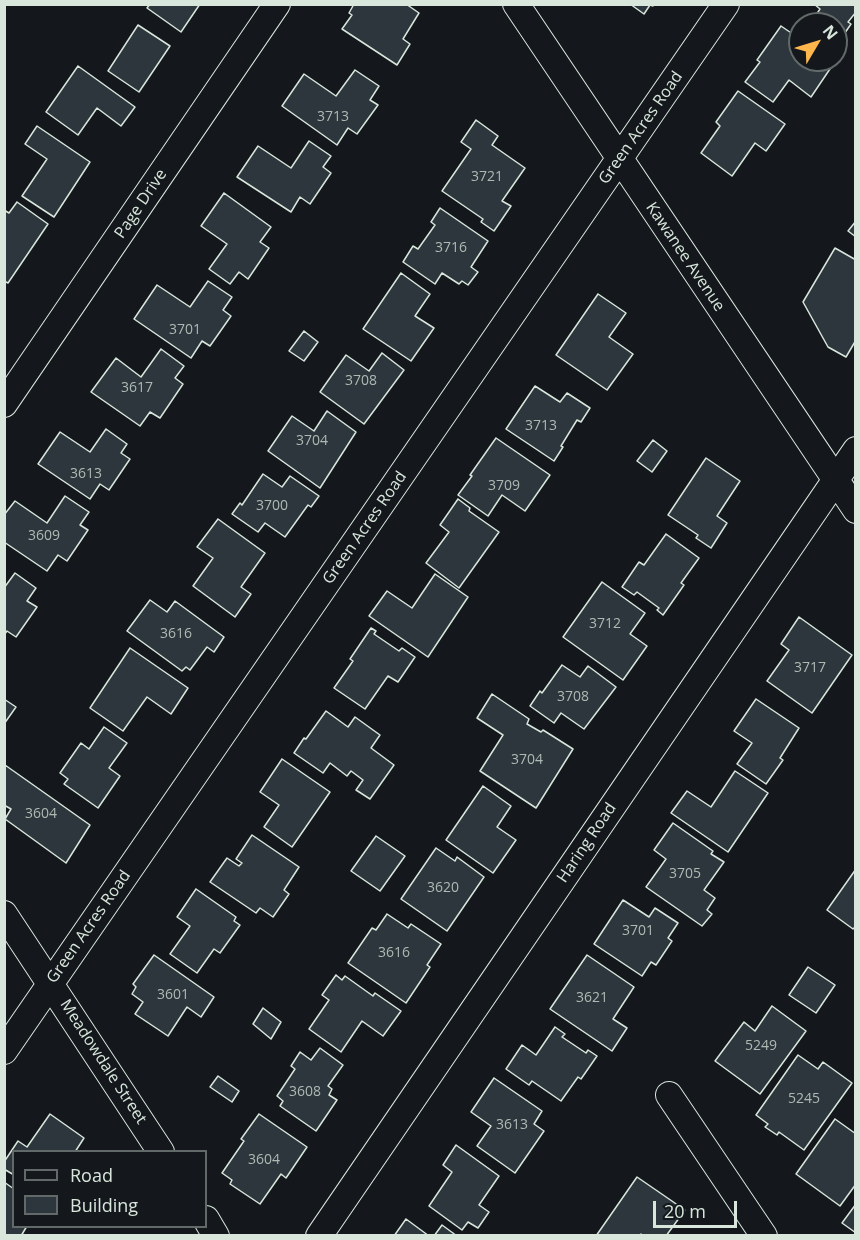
<!DOCTYPE html>
<style>
body{margin:0}
#map{position:relative;width:860px;height:1240px;overflow:hidden;background:#14181c;font-family:"Open Sans",sans-serif}
canvas{display:block}
.frame{position:absolute;inset:0;border:6px solid #d8e6dc;pointer-events:none}
.legend{position:absolute;left:12px;top:1150px;width:195px;height:78px;box-sizing:border-box;background:#14181c;border:2px solid #626a69;margin:0;padding:8px 10px;list-style:none;font-size:18px;color:#d8e6dc}
.legend li{display:flex;align-items:center;gap:12px;height:30px}
.legend b{width:30px;border:2px solid #626a69}
.north{position:absolute;left:788px;top:12px;width:60px;height:60px;box-sizing:border-box;background:#14181c;border:2px solid #626a69;border-radius:50%;rotate:52deg;font-size:16px;font-weight:700;line-height:24px;text-align:center;color:#d8e6dc}
.north::after{content:'';display:block;margin:auto;width:21px;height:27px;background:#ffb74d;clip-path:polygon(50% 0,100% 100%,50% 72%,0 100%)}
.scale{position:absolute;left:653px;top:1201px;width:84px;height:27px;box-sizing:border-box;border:3px solid #d8e6dc;border-top:0;padding-left:8px;font-size:18px;line-height:21px;white-space:nowrap;color:#d8e6dc;-webkit-text-stroke:4px #14181c;paint-order:stroke}
</style>
<div id="map">
<canvas width="860" height="1240"></canvas>
<div class="frame"></div>
<ul class="legend">
<li><b style="height:8px;background:#14181c"></b>Road</li>
<li><b style="height:16px;background:#2c363c"></b>Building</li>
</ul>
<div class="north">N</div>
<div class="scale">20 m</div>
</div>
<script>
const g = document.querySelector('canvas').getContext('2d');
g.lineJoin = 'round';
function fillPath(path, color) { g.fillStyle = color; g.fill(path, 'evenodd'); }
const shape = rows => new Path2D(rows.map(r => 'M' + r).join(''));
function trace(path, color, width, dash) { g.strokeStyle = color; g.lineWidth = width; g.lineCap = dash ? 'butt' : 'round'; g.setLineDash(dash || []); g.stroke(path); }
function label(font, color, halo, rows, align = 'center') {
  g.font = font + ' "Open Sans",sans-serif'; g.lineWidth = 4.5; g.setLineDash([]); g.textBaseline = 'middle'; g.strokeStyle = halo; g.fillStyle = color; for (const [text, x, y, turn = 0] of rows) {
    g.save(); g.translate(x, y); g.rotate((+turn || 0) * Math.PI / 180); g.textAlign = isNaN(turn) ? turn : align; if (halo) g.strokeText(text, 0, 0); g.fillText(text, 0, 0); g.restore();
  }
}
const building = shape([
 [150,4,200,4,181,32,147,8,150,4],
 [354,4,406,4,419,13,403,39,410,44,397,65,342,29,352,15,349,13,354,4],
 [630,4,654,4,653,6,650,5,644,14,630,4],
 [814,4,856,4,856,12,848,22,851,24,836,46,836,24,810,24,820,9,814,4],
 [138,25,170,46,139,92,108,71,138,25],
 [781,26,800,39,800,60,830,60,834,63,811,97,789,80,773,102,745,82,760,62,757,60,781,26],
 [78,66,135,107,121,126,97,108,78,135,46,112,78,66],
 [355,70,379,86,370,100,378,105,357,134,348,128,337,145,282,106,304,74,336,96,355,70],
 [738,91,785,124,766,151,755,143,732,176,701,153,720,126,716,122,738,91],
 [476,120,498,136,492,145,525,168,502,201,511,206,494,231,481,222,483,219,442,191,471,149,461,142,476,120],
 [37,126,90,162,54,217,22,196,47,159,25,144,37,126],
 [309,141,331,156,323,167,331,173,310,204,300,197,291,212,237,177,258,146,291,168,309,141],
 [224,193,271,227,260,242,269,248,248,279,239,272,230,284,209,269,227,244,201,226,224,193],
 [17,202,48,224,8,283,4,281,4,210,9,213,17,202],
 [440,208,488,241,471,267,478,272,468,285,462,281,459,284,442,273,435,284,403,262,413,246,418,249,435,225,431,222,440,208],
 [856,221,856,237,848,231,856,221],
 [835,248,856,260,856,340,846,357,828,347,803,302,835,248],
 [401,273,430,294,415,316,434,328,411,361,363,329,401,273],
 [208,281,232,297,223,310,231,316,210,346,202,341,191,358,134,319,157,285,190,307,208,281],
 [598,294,626,313,609,337,633,354,607,390,556,355,598,294],
 [304,331,318,342,304,361,289,351,304,331],
 [161,349,184,366,175,378,183,384,160,418,150,412,140,426,91,392,116,358,141,377,161,349],
 [382,353,404,370,364,424,320,392,346,355,369,371,382,353],
 [535,386,560,402,567,393,590,408,581,422,577,420,561,446,563,447,554,461,506,429,535,386],
 [327,411,356,432,320,488,268,451,292,416,314,431,327,411],
 [106,429,127,444,121,453,130,459,109,490,100,484,90,499,38,464,60,432,90,452,106,429],
 [496,438,550,475,525,511,502,495,488,516,458,495,472,476,470,475,496,438],
 [653,440,667,451,652,472,637,461,653,440],
 [706,458,740,481,717,516,727,523,711,548,696,538,698,535,668,515,706,458],
 [263,474,282,487,290,476,319,496,311,507,308,505,285,537,265,523,258,532,232,514,240,503,242,505,263,474],
 [65,496,89,512,80,525,88,530,67,561,58,555,47,571,4,542,4,515,15,501,47,523,65,496],
 [458,499,470,508,469,511,499,532,459,588,426,563,449,532,440,525,458,499],
 [218,519,265,553,241,587,251,594,235,617,193,586,213,558,197,547,218,519],
 [666,534,699,558,681,583,684,585,663,615,657,610,659,608,637,592,634,595,622,587,639,562,644,565,666,534],
 [15,573,36,588,27,601,37,607,16,637,7,631,4,635,4,588,15,573],
 [435,574,468,597,428,657,369,616,387,591,412,608,435,574],
 [602,582,645,613,630,634,647,646,623,680,563,637,602,582],
 [150,600,167,612,175,601,224,637,214,652,207,647,190,670,186,667,182,671,127,631,150,600],
 [799,617,852,655,812,713,767,681,789,650,781,644,799,617],
 [371,628,376,631,374,634,399,651,402,648,415,657,398,682,388,676,365,709,334,688,353,661,350,659,371,628],
 [130,648,188,688,171,714,147,697,123,731,90,708,130,648],
 [562,665,580,677,588,666,616,687,584,729,561,713,554,723,530,706,540,691,542,693,562,665],
 [492,694,529,719,527,724,541,732,543,730,573,749,536,808,480,771,503,735,477,718,492,694],
 [4,699,16,707,4,724,4,699],
 [756,699,799,728,780,758,783,760,766,784,737,764,752,743,734,731,756,699],
 [326,711,348,727,355,717,380,735,371,748,394,765,370,799,356,790,363,780,351,771,347,776,330,763,323,773,294,753,304,738,306,739,326,711],
 [104,727,127,743,109,768,120,776,98,808,64,784,68,779,60,773,81,743,89,749,104,727],
 [282,759,330,792,292,847,264,827,279,805,260,792,282,759],
 [5,765,90,825,66,863,5,819,11,809,4,805,5,765],
 [735,771,768,793,728,852,671,813,687,791,711,807,735,771],
 [483,786,511,806,497,827,516,840,493,873,446,840,483,786],
 [673,823,713,851,711,854,724,862,704,890,715,898,707,910,712,914,702,926,646,887,666,859,654,850,673,823],
 [252,835,299,867,284,890,289,894,273,917,260,908,256,913,210,882,227,858,239,866,242,863,236,859,252,835],
 [376,836,405,856,380,891,351,871,376,836],
 [436,848,455,861,457,857,484,877,447,931,401,899,436,848],
 [856,869,856,926,853,929,827,910,856,869],
 [196,889,236,917,234,921,240,925,220,953,214,949,197,973,170,954,190,926,177,917,196,889],
 [623,900,649,917,655,908,678,923,668,938,672,941,656,965,651,962,642,976,594,944,623,900],
 [387,914,408,928,411,924,441,944,427,965,430,967,406,1003,348,963,372,928,376,930,387,914],
 [154,955,214,997,201,1017,187,1007,168,1036,135,1014,143,1002,132,994,136,987,133,984,154,955],
 [587,955,634,987,613,1019,627,1028,612,1051,550,1009,587,955],
 [808,967,835,985,816,1013,789,995,808,967],
 [336,975,342,980,345,976,373,996,375,993,401,1011,383,1036,362,1021,341,1052,309,1029,329,1000,322,995,336,975],
 [772,1006,806,1031,760,1094,715,1061,744,1022,755,1031,772,1006],
 [263,1008,281,1022,271,1039,253,1024,263,1008],
 [555,1027,565,1034,562,1037,586,1053,588,1050,597,1056,581,1079,578,1077,561,1101,532,1081,529,1085,506,1069,522,1045,536,1055,555,1027],
 [320,1048,343,1065,328,1086,332,1089,329,1095,337,1100,316,1131,280,1106,283,1101,277,1096,295,1069,291,1066,300,1052,311,1060,320,1048],
 [798,1055,818,1069,823,1062,852,1083,804,1150,779,1132,777,1135,765,1127,768,1124,756,1115,798,1055],
 [218,1076,239,1091,232,1102,210,1087,218,1076],
 [494,1078,542,1111,534,1124,544,1131,515,1173,477,1146,491,1126,471,1112,494,1078],
 [50,1114,84,1138,75,1152,14,1152,14,1175,4,1169,4,1162,18,1141,27,1147,50,1114],
 [259,1114,307,1147,286,1178,281,1174,260,1204,230,1184,232,1180,222,1173,244,1141,241,1139,259,1114],
 [835,1119,856,1134,856,1184,840,1206,796,1174,835,1119],
 [456,1145,499,1176,479,1205,489,1212,478,1228,468,1222,462,1230,429,1206,452,1172,443,1165,456,1145],
 [637,1177,685,1210,666,1236,644,1236,641,1234,640,1236,596,1236,637,1177],
 [4,1182,14,1189,14,1226,27,1226,21,1236,4,1236,4,1182],
 [856,1204,856,1233,842,1223,856,1204],
 [406,1219,429,1236,394,1236,406,1219],
 [442,1225,457,1236,434,1236,442,1225]
]);
fillPath(building, '#2c363c');
trace(building, '#d8e6dc', 1.5);
const minor = shape([
 [516,4,856,510],
 [4,404,277,4],
 [4,914,161,1152],
 [4,1051,726,4],
 [669,1095,764,1236],
 [206,1219,216,1236],
 [319,1236,856,450]
]);
trace(minor, '#d8e6dc', 28);
trace(minor, '#14181c', 26);
label('14px', '#adbab4', null, [
 ["3713",333,117],
 ["3721",487,177],
 ["3716",451,248],
 ["3701",185,330],
 ["3708",361,381],
 ["3617",137,388],
 ["3713",541,426],
 ["3704",312,441],
 ["3613",86,474],
 ["3709",504,486],
 ["3700",272,506],
 ["3609",44,536],
 ["3712",605,624],
 ["3616",176,634],
 ["3717",810,668],
 ["3708",573,697],
 ["3704",527,760],
 ["3604",41,814],
 ["3705",685,874],
 ["3620",443,888],
 ["3701",638,931],
 ["3616",394,953],
 ["3601",173,995],
 ["3621",592,998],
 ["5249",761,1046],
 ["3608",305,1092],
 ["5245",804,1099],
 ["3613",512,1125],
 ["3604",264,1160]
]);
label('16px', '#d8e6dc', '#14181c', [
 ["Green Acres Road",641,128,-55],
 ["Page Drive",141,204,-56],
 ["Kawanee Avenue",685,257,56],
 ["Green Acres Road",365,528,-55],
 ["Haring Road",587,843,-56],
 ["Green Acres Road",89,927,-55],
 ["Meadowdale Street",103,1062,57]
]);
</script>
